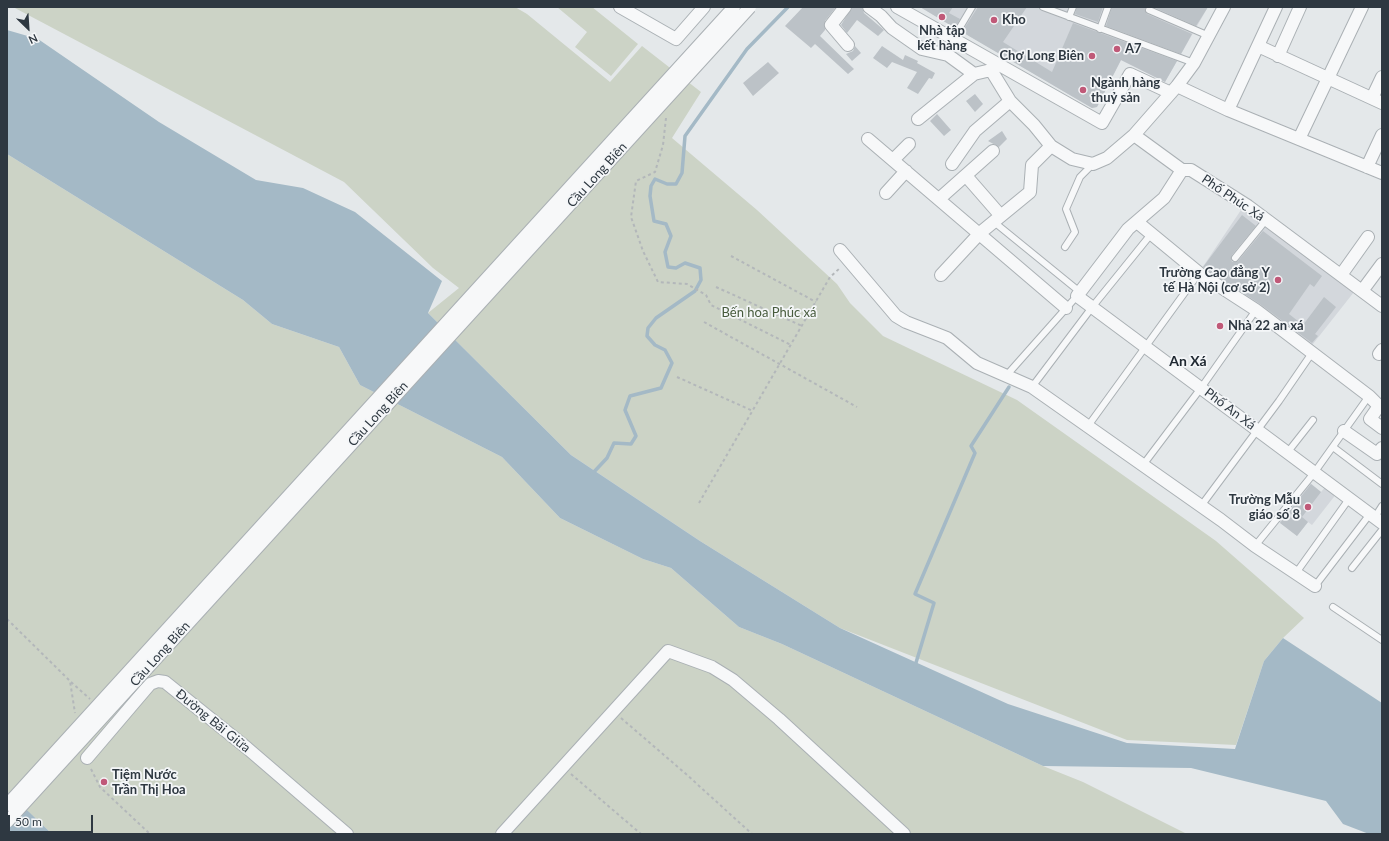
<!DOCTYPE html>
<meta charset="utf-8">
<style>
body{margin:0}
#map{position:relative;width:1389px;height:841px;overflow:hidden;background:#e4e8ea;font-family:Lato,sans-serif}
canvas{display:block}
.frame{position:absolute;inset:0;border:8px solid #2e3841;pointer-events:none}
.north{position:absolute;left:8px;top:8px;width:40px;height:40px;-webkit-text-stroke:3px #f4f6f8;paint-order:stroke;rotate:155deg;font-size:11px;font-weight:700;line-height:16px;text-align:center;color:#2e3841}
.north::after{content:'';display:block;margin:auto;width:14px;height:18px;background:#2e3841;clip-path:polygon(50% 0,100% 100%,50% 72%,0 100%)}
.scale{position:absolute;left:8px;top:815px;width:85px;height:18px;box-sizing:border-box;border:2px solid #2e3841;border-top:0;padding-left:5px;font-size:12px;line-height:14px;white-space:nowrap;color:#2e3841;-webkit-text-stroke:3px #f4f6f8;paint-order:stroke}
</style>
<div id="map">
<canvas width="1389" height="841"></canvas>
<div class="frame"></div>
<div class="north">N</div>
<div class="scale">50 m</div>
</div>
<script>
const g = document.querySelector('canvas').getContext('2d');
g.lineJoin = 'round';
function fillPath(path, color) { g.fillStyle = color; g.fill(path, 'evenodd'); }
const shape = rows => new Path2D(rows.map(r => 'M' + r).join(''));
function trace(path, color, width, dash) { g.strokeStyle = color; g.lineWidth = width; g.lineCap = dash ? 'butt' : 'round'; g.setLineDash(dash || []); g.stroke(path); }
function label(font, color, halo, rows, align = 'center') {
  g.font = font + ' Lato,sans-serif'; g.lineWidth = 3.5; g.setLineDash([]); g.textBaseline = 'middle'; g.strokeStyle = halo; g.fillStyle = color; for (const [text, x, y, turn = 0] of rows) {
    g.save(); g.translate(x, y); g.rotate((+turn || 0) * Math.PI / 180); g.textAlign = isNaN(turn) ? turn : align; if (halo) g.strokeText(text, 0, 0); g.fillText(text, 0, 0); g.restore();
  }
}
fillPath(shape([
 [920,7,1208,7,1165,82,1121,60,1097,107,1092,108],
 [1241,210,1263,224,1354,292,1309,349,1202,268],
 [1309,482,1321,492,1327,485,1337,493,1312,525,1308,522,1297,536,1278,521]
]), '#d3d7dc');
fillPath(shape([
 [13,7,515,7,527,14,610,82,642,46,701,92,672,138,757,210,837,284,850,303,883,336,1017,400,1216,541,1304,618,1283,638,1264,661,1236,745,1127,740,840,628,700,541,571,455,428,313,459,288,433,268,344,182],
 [557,7,592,7,638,44,611,76,575,47,587,32],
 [7,154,243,300,272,324,339,347,360,385,502,457,560,518,643,559,671,568,739,627,782,644,1043,766,1083,782,1187,834,52,834,7,792]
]), '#ccd3c6');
fillPath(shape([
 [7,30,38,39,159,122,256,180,303,188,355,212,442,281,428,313,571,455,700,541,840,628,1008,704,1127,743,1235,749,1264,661,1283,638,1382,703,1382,834,1369,834,1343,824,1326,801,1191,768,1043,766,782,644,739,627,671,568,643,559,560,518,502,457,360,385,339,347,272,324,243,300,7,154],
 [7,792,29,812,52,834,7,834]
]), '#a4b9c6');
trace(shape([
 [592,474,607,458,614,443,631,444,636,436,625,410,630,396,661,388,672,363,665,350,655,345,647,336,648,328,656,318,695,291,701,280,700,268,685,263,676,268,668,267,665,252,671,236,666,224,654,221,650,196,651,186,655,179,667,184,676,184,682,173,685,136,747,49,788,7],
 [915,666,934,603,915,594,975,453,971,446,1009,387]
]), '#a4b9c6', 3.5);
fillPath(shape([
 [803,7,836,7,825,21,825,30,820,36,854,69,848,74,815,44,811,48,785,26],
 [852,7,862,7,864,13,884,30,878,36,857,20,847,33,841,25],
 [920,7,953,7,949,13,960,19,955,28],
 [978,7,1027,7,1003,42,1052,72,1073,23,1177,61,1165,82,1121,60,1097,107,1092,108,962,32],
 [1077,7,1103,7,1098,22,1075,14],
 [1112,7,1146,7,1145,11,1147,14,1192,34,1181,54,1106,26],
 [1153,7,1208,7,1196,26],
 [855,46,861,53,852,61,846,54,853,51],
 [882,46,903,60,905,55,918,61,917,63,935,73,932,79,929,78,918,94,907,88,917,72,892,62,887,68,873,58],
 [768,62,779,73,753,96,743,83],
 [975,94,983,104,975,112,966,101],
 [937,114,951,130,944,136,930,121],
 [1002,131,1007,139,999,147,988,141],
 [1242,215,1256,226,1232,255,1231,259,1232,262,1238,261,1263,231,1322,276,1314,287,1310,284,1289,314,1303,325,1324,297,1336,307,1315,334,1318,336,1312,343,1260,304,1203,267],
 [1311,484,1321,492,1302,517,1308,522,1297,536,1280,523]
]), '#bcc2c7');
const lane = shape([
 [1043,7,1194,63],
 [1149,10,1209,36],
 [1069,17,1073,7],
 [1100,29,1108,7],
 [953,39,972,7],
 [994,222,1080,292],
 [1065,247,1075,232,1066,209,1080,177,1093,164],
 [1235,258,1266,220],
 [1006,376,1077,296],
 [1032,387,1093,306,1152,233],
 [1088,426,1199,273],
 [1333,447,1382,484],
 [1287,453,1313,420],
 [1143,465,1201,388,1256,310],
 [1201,506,1279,401,1312,353],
 [1375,517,1382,506],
 [1255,546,1314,473,1369,396],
 [1352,568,1382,530],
 [1296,573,1349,499],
 [1315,586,1370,514],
 [1333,607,1382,640]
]);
const street = shape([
 [620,7,676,39,704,7],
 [845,7,831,25,848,45],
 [869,7,881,16,892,28,922,49,948,55,974,74,991,70,1010,101,1034,125,1051,146,1072,159,1093,164,1107,158,1134,135],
 [897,7,1102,123,1130,74,1171,93],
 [1224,7,1194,63,1177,86,1134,135,1182,170,1191,170,1248,206,1382,306],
 [1258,46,1382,103],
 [1278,56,1300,7],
 [1177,86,1228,110,1382,173],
 [1372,98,1382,77],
 [1228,110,1276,7],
 [918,119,974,74],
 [868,139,1066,308],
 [1299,139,1362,7],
 [893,160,909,144],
 [952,164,975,131,1010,101],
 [1367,167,1382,135],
 [1182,170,1164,198,1128,229,1077,296,1382,523],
 [967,177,1001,216],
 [886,193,906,171],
 [939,199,993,151],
 [1137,222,1199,273,1256,310,1369,396,1379,406,1370,419,1382,428],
 [840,250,896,316,906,322,947,338,977,363,1032,387,1221,520,1255,546,1315,586],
 [941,275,980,233,1030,192,1032,165,1051,146],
 [1341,275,1368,237],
 [1362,291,1382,264],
 [1379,354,1382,350],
 [1344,431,1377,454,1382,448],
 [87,758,150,684,158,681,165,682,247,748,347,834],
 [502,834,668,651,712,667,733,680,779,719,904,834]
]);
trace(lane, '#aab0b4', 8);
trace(street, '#aab0b4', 14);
trace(shape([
 [666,118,663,145,655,172,636,181,631,217,643,251,658,282,687,284,706,295,711,305,791,345],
 [731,256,816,302],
 [716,287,802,326],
 [704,322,857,407],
 [677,377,753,411],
 [699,503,830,277,840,268],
 [7,619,70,681,75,713],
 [71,682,90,699],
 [621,718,686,774,752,834],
 [91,769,100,787,150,834],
 [571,774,641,834]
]), '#b3b7ba', 2, [3, 3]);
trace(lane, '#f7f8f9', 6);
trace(street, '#f7f8f9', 12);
const rail = shape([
 [7,814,742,7]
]);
trace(rail, '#7f8992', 4.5);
trace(rail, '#f4f6f8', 3, [9]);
const streetBridge = shape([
 [7,805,734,7],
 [7,822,750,7]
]);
trace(streetBridge, '#aab0b4', 14, []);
trace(streetBridge, '#f7f8f9', 12);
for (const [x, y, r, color] of [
 [942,17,4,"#c05978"],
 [994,20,4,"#c05978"],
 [1117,49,4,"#c05978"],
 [1092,56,4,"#c05978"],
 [1083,90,4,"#c05978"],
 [1278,280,4,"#c05978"],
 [1220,326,4,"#c05978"],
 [1308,507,4,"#c05978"],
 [104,782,4,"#c05978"]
]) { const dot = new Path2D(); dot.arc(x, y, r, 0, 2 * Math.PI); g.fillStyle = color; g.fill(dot); trace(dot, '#f4f6f8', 1.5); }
label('bold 13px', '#2e3841', '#f4f6f8', [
 ["Kho",1002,20],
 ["Nhà tập",942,31,"center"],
 ["kết hàng",942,46,"center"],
 ["A7",1125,49],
 ["Chợ Long Biên",1084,56,"right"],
 ["Ngành hàng",1091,83],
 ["thuỷ sản",1091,98],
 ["Trường Cao đẳng Y",1270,273,"right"],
 ["tế Hà Nội (cơ sở 2)",1270,288,"right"],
 ["Nhà 22 an xá",1228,326],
 ["Trường Mẫu",1300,500,"right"],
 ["giáo số 8",1300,515,"right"],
 ["Tiệm Nước",112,775],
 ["Trần Thị Hoa",112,790]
], 'left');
label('13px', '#2e3841', '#f4f6f8', [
 ["Cầu Long Biên",597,175,-48],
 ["Phố Phúc Xá",1233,198,34],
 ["Phố An Xá",1230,409,37],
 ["Cầu Long Biên",378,414,-48],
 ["Cầu Long Biên",160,654,-48],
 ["Đường Bãi Giữa",213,721,39]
]);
label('13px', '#475b3d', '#f4f6f8', [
 ["Bến hoa Phúc xá",769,313]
]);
label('bold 14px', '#202932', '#f4f6f8', [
 ["An Xá",1188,361]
]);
</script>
